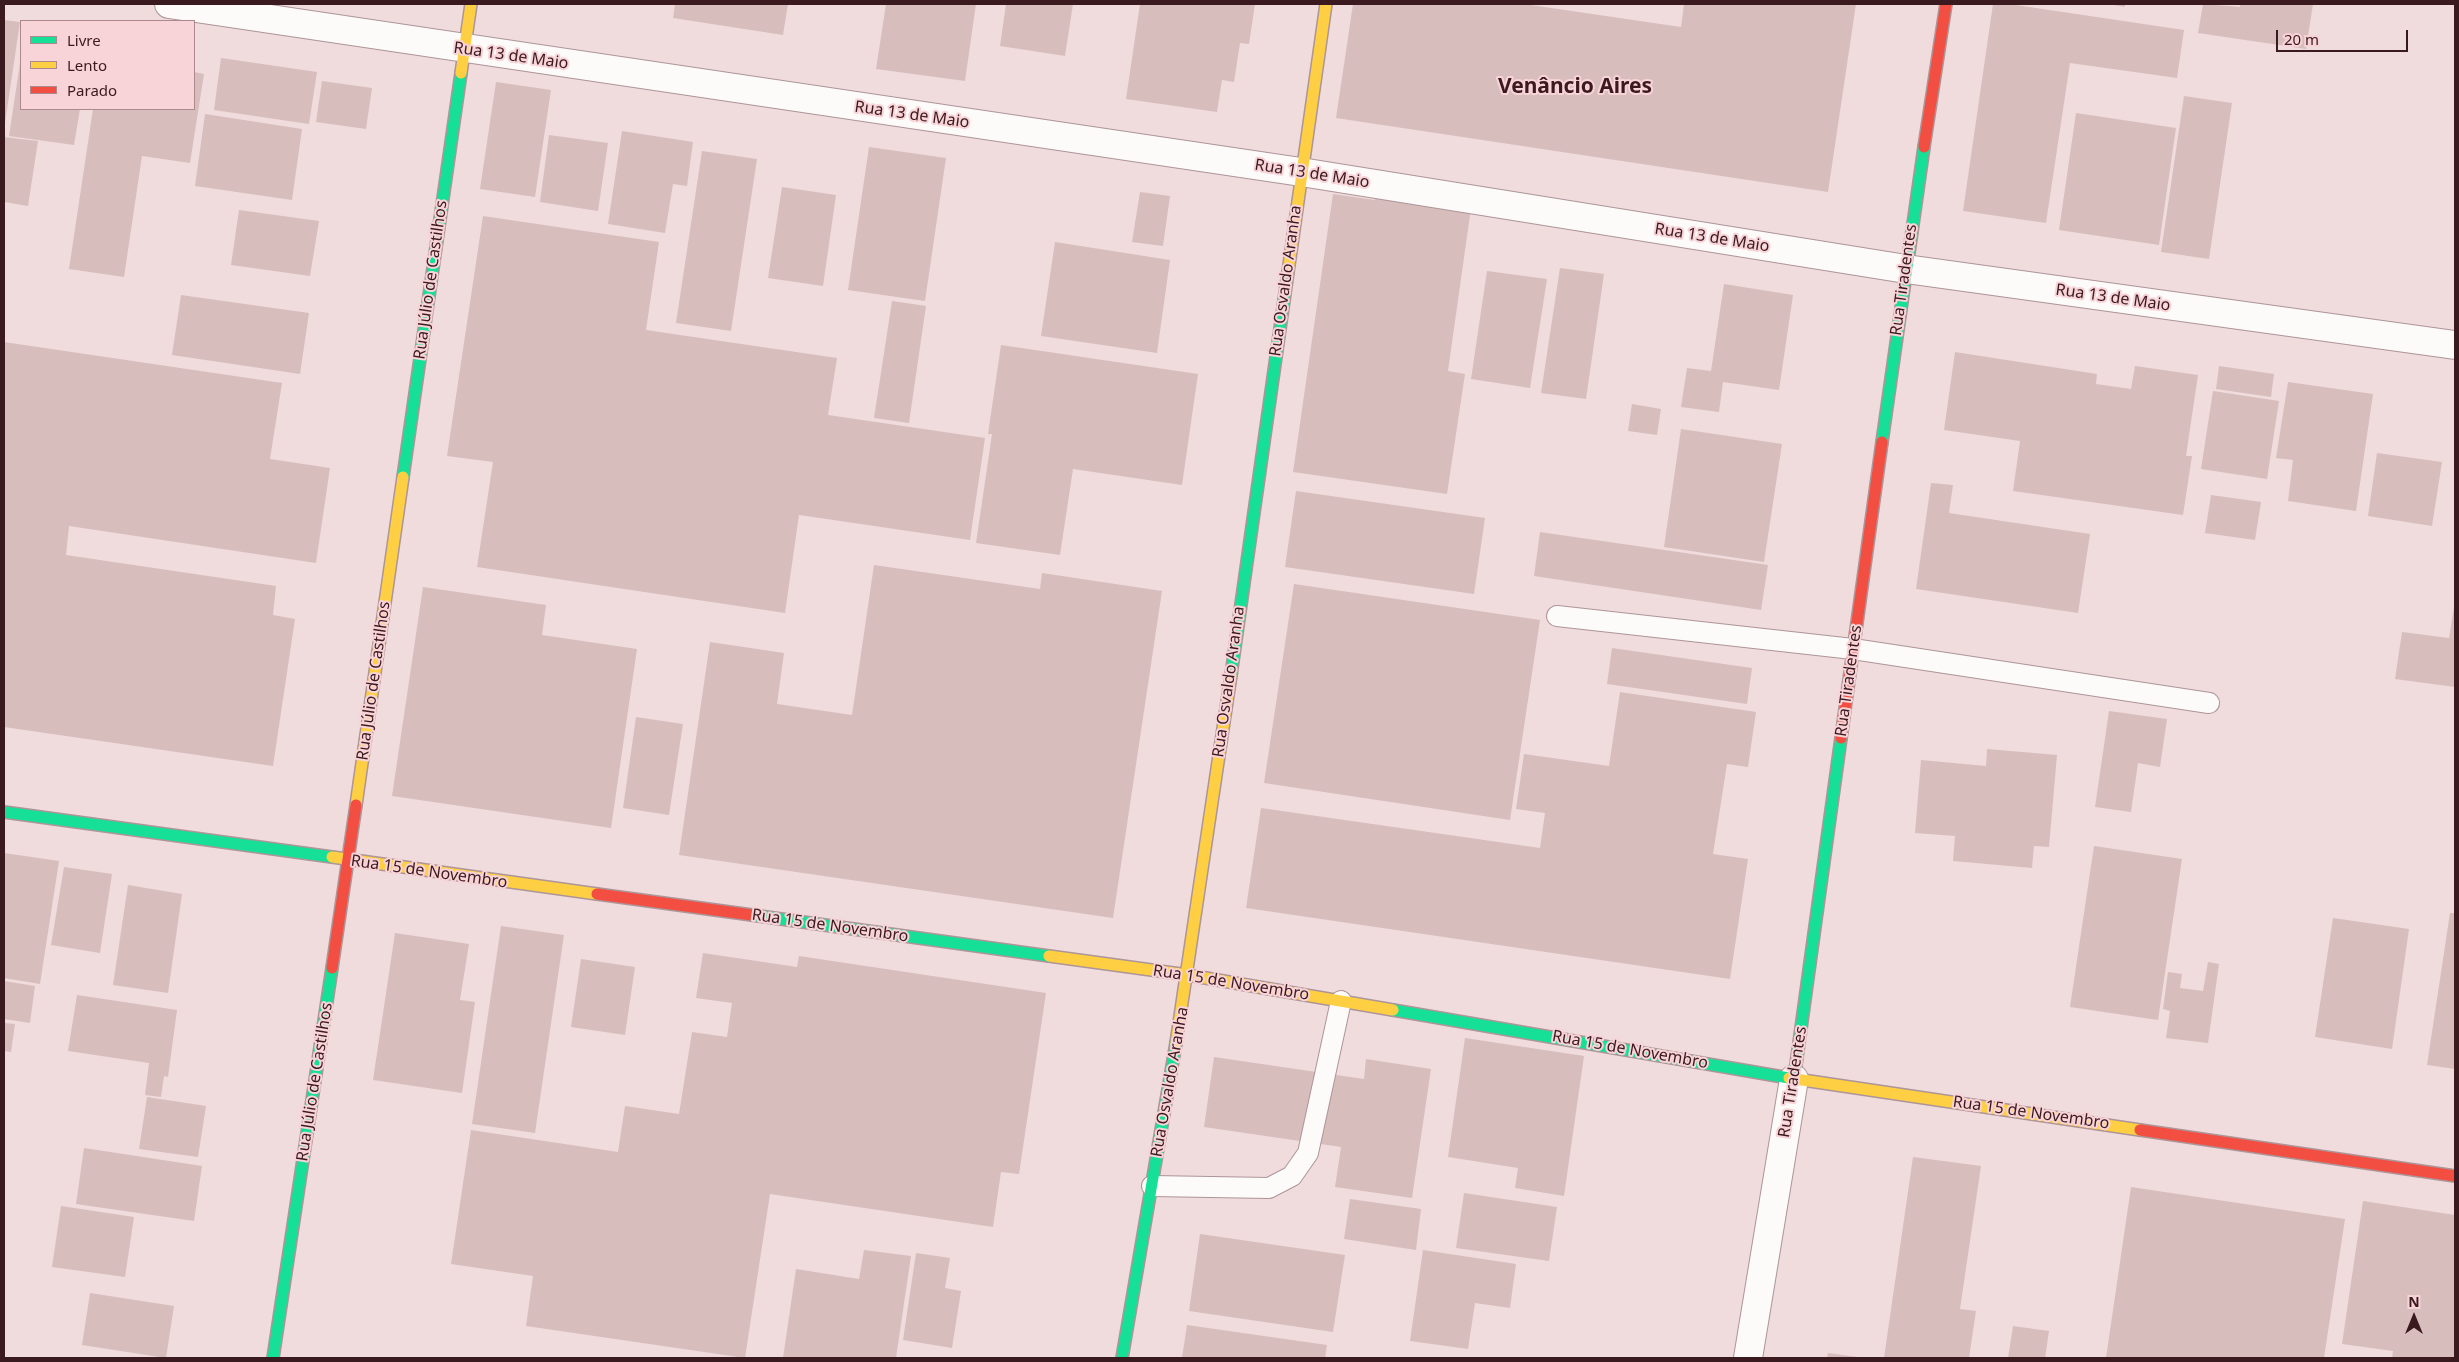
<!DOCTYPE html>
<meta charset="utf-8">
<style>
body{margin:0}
#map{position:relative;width:2459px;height:1362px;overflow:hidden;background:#f0dbdd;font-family:"Noto Sans",sans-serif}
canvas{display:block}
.frame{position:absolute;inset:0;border:5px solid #3b1a1f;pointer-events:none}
.legend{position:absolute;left:20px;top:20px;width:175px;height:90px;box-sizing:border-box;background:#f8d3d7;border:1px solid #ac898d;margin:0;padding:6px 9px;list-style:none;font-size:15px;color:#3b1a1f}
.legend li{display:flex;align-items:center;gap:10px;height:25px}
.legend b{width:25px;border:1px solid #ac898d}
.north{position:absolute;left:2389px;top:1292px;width:50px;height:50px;-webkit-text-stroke:4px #f8d3d7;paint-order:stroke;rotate:0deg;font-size:14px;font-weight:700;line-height:20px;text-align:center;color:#3b1a1f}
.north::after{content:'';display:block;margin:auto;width:18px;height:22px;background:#3b1a1f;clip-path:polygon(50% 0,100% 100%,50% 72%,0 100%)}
.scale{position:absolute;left:2276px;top:30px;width:132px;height:22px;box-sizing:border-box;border:2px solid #3b1a1f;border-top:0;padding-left:6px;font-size:15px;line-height:18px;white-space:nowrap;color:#3b1a1f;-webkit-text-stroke:4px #f8d3d7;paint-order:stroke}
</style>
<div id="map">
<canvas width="2459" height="1362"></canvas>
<div class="frame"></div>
<ul class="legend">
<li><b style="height:6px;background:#16e098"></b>Livre</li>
<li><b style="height:6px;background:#ffcf43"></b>Lento</li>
<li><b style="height:6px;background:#f24e42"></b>Parado</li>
</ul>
<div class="north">N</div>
<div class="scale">20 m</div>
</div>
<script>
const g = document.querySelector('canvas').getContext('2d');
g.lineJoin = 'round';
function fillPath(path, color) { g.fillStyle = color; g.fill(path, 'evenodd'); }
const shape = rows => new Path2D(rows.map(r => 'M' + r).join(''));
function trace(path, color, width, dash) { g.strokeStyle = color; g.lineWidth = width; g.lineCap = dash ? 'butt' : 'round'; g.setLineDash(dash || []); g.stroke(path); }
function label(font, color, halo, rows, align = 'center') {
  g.font = font + ' "Noto Sans",sans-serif'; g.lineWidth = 4; g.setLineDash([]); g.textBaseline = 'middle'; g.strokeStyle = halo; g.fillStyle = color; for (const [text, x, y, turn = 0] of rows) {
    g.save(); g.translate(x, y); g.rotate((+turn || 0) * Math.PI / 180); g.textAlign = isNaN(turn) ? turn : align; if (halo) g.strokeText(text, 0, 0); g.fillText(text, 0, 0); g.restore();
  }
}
fillPath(shape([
 [675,4,788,4,783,35,673,18],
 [886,4,976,4,965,81,876,69],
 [1006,4,1073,4,1065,56,1000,46],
 [1140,4,1255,4,1249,44,1240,43,1234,82,1222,80,1217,112,1126,99],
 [1353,4,1524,4,1681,27,1684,4,1856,4,1828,192,1336,118],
 [1993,4,2009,4,2184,30,2177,78,2070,63,2046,223,1963,211],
 [2108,4,2125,4,2125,7],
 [2203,4,2240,7,2240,4,2313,4,2306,49,2198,33],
 [4,20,20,22,5,123,4,123],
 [221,58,317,72,309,124,214,110],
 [20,63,21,109,80,109,74,145,9,136],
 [194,72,204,74,190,163,142,156,124,277,69,269,93,109,194,109],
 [322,81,372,88,366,129,316,122],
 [496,82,551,90,535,197,480,189],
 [2184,96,2232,103,2209,259,2161,252],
 [2076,113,2176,128,2159,245,2059,230],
 [205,114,302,129,292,200,195,186],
 [622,131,693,142,687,186,673,184,665,233,608,224],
 [549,135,608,143,598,211,540,202],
 [4,137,38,141,28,206,4,202],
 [869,147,946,158,925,301,848,290],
 [702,151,757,159,731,331,676,323],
 [782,187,836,195,823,286,768,278],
 [1377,187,1472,201,1448,371,1465,374,1447,494,1293,472,1333,194,1375,200],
 [1140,192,1170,196,1163,246,1132,242],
 [239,210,319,221,310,276,231,265],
 [483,216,659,242,646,330,837,358,828,415,985,438,970,540,799,515,785,613,477,567,493,462,447,456],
 [1055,242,1170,260,1157,353,1041,336],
 [1560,268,1604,274,1586,399,1541,393],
 [1487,271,1547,279,1530,388,1471,379],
 [1724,284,1793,295,1779,390,1723,382,1719,412,1681,407,1687,368,1711,371],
 [181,295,309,313,300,374,172,355],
 [892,301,926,306,909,423,874,418],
 [4,342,282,383,270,459,330,468,316,563,69,526,66,555,276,586,273,615,295,619,273,766,4,727],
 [1001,345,1198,374,1182,485,1073,469,1060,555,976,543,992,434,988,434],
 [1955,352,2097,374,2096,384,2131,389,2135,366,2198,375,2186,456,2192,456,2183,515,2013,491,2020,441,1944,430],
 [2219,366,2274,374,2271,397,2216,389],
 [2288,382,2373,394,2356,511,2288,501,2293,460,2276,458],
 [2213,391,2279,401,2267,479,2201,469],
 [1632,404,1661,409,1657,435,1628,431],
 [1681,429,1782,444,1764,562,1664,547],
 [2377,453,2442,462,2432,526,2368,516],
 [1931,483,1953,485,1949,513,2090,534,2078,613,1916,589],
 [1296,491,1485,518,1474,594,1285,567],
 [2211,495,2261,502,2255,540,2205,533],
 [1540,532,1768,565,1761,610,1534,576],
 [874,565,1040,589,1042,573,1162,591,1113,918,679,855,710,642,784,653,777,704,852,715],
 [1294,584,1540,620,1510,820,1264,783],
 [423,587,546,605,542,635,637,649,611,828,392,796],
 [2454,607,2455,687,2395,679,2402,632,2449,638],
 [1612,648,1752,668,1747,704,1607,684],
 [1620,692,1756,712,1748,767,1727,764,1713,854,1748,859,1730,979,1246,908,1261,808,1540,848,1545,813,1516,809,1524,754,1609,766],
 [2109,711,2167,719,2160,767,2138,763,2131,812,2095,807],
 [636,717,683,724,669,815,623,808],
 [1987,749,2057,755,2049,847,2034,846,2032,868,1953,861,1955,836,1915,833,1921,760,1986,766],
 [2094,846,2182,859,2158,1020,2070,1007],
 [4,853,59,861,40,984,4,978,5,960,4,960],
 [64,867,112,874,100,953,51,945],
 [128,885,182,894,168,993,113,985],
 [2450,913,2455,913,2455,1069,2427,1065],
 [2333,918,2409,929,2392,1049,2315,1037],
 [501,926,564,935,535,1133,472,1124],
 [395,933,469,944,460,1000,475,1002,462,1093,373,1080],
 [703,953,797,967,799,956,1046,993,1019,1174,1001,1172,993,1227,770,1194,745,1358,526,1326,533,1276,451,1264,471,1130,618,1152,625,1106,679,1114,692,1032,727,1037,732,1003,696,998],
 [581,959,635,967,625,1035,571,1027],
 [2208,962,2219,964,2208,1043,2166,1038,2170,1011,2163,1009,2168,972,2182,974,2180,988,2203,991],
 [4,981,35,986,30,1023,4,1019],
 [77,995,177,1010,168,1077,164,1076,161,1097,145,1095,149,1063,68,1051],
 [4,1023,15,1024,11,1052,4,1051],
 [1465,1038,1584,1056,1564,1196,1515,1188,1518,1168,1448,1157],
 [1214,1057,1364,1079,1366,1059,1431,1069,1412,1198,1335,1187,1341,1147,1204,1127],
 [147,1097,206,1106,198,1157,139,1149],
 [84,1148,202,1166,194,1221,76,1204],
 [1913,1157,1981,1166,1960,1309,1976,1311,1969,1358,1884,1358],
 [2131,1187,2345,1219,2324,1358,2106,1358],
 [1464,1193,1557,1207,1549,1261,1456,1248],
 [1350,1199,1421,1209,1416,1250,1344,1239],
 [2363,1201,2455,1215,2455,1358,2392,1358,2393,1351,2342,1344],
 [61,1206,134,1217,125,1277,52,1267],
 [1200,1234,1345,1255,1333,1332,1189,1311],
 [864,1250,911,1256,896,1358,783,1358,796,1269,859,1279],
 [1423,1250,1516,1264,1510,1308,1475,1303,1468,1349,1410,1341],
 [916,1253,950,1258,945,1288,961,1291,952,1348,903,1340],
 [90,1293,174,1306,166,1358,82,1345],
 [1187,1325,1327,1345,1325,1358,1182,1358],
 [2013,1326,2049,1331,2045,1358,2008,1358],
 [1828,1353,1858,1357,1858,1358,1827,1358]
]), '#d7bebc');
const lane = shape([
 [1557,616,1853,649,2209,703],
 [1152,1186,1269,1188,1292,1176,1308,1153,1341,1001]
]);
const street = shape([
 [169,4,1301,172,1906,269,2455,345],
 [1748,1358,1794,1079]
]);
const fast = shape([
 [1882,442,1924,147],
 [403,477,461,73],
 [1231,675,1288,272],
 [4,812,332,857],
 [752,915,1049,956],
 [1393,1010,1789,1078],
 [1794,1079,1841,738],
 [273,1358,332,968],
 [1122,1358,1176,1043]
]);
const slow = shape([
 [461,73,471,4],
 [1288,272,1326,4],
 [356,805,403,477],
 [332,857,597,894],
 [1049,956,1188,975,1393,1010],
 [1176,1043,1231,675],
 [1789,1078,2140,1130]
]);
const jam = shape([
 [1924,147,1946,4],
 [1841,738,1882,442],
 [597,894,752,915],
 [332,968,356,805],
 [2140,1130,2455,1176]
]);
trace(lane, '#ad9598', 22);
trace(street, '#ad9598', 30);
trace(fast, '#ad9598', 14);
trace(slow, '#ad9598', 14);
trace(jam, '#ad9598', 14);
trace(lane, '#fdfafa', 20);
trace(street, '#fdfafa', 28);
trace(fast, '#16e098', 11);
trace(slow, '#ffcf43', 11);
trace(jam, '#f24e42', 11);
label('16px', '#3b1a1f', '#f8d3d7', [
 ["Rua 13 de Maio",511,56,8],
 ["Rua 13 de Maio",912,115,8],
 ["Rua 13 de Maio",1312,174,9],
 ["Rua 13 de Maio",1712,238,9],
 ["Rua Júlio de Castilhos",431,280,-82],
 ["Rua Tiradentes",1904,280,-82],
 ["Rua Osvaldo Aranha",1286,281,-82],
 ["Rua 13 de Maio",2113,298,8],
 ["Rua Júlio de Castilhos",374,681,-82],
 ["Rua Tiradentes",1849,681,-82],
 ["Rua Osvaldo Aranha",1229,682,-82],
 ["Rua 15 de Novembro",429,872,8],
 ["Rua 15 de Novembro",830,926,8],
 ["Rua 15 de Novembro",1231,983,9],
 ["Rua 15 de Novembro",1630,1050,10],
 ["Rua Júlio de Castilhos",315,1082,-81],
 ["Rua Osvaldo Aranha",1170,1082,-80],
 ["Rua Tiradentes",1793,1082,-81],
 ["Rua 15 de Novembro",2031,1113,8]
]);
label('bold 21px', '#3b1a1f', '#f8d3d7', [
 ["Venâncio Aires",1575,87]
]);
</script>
